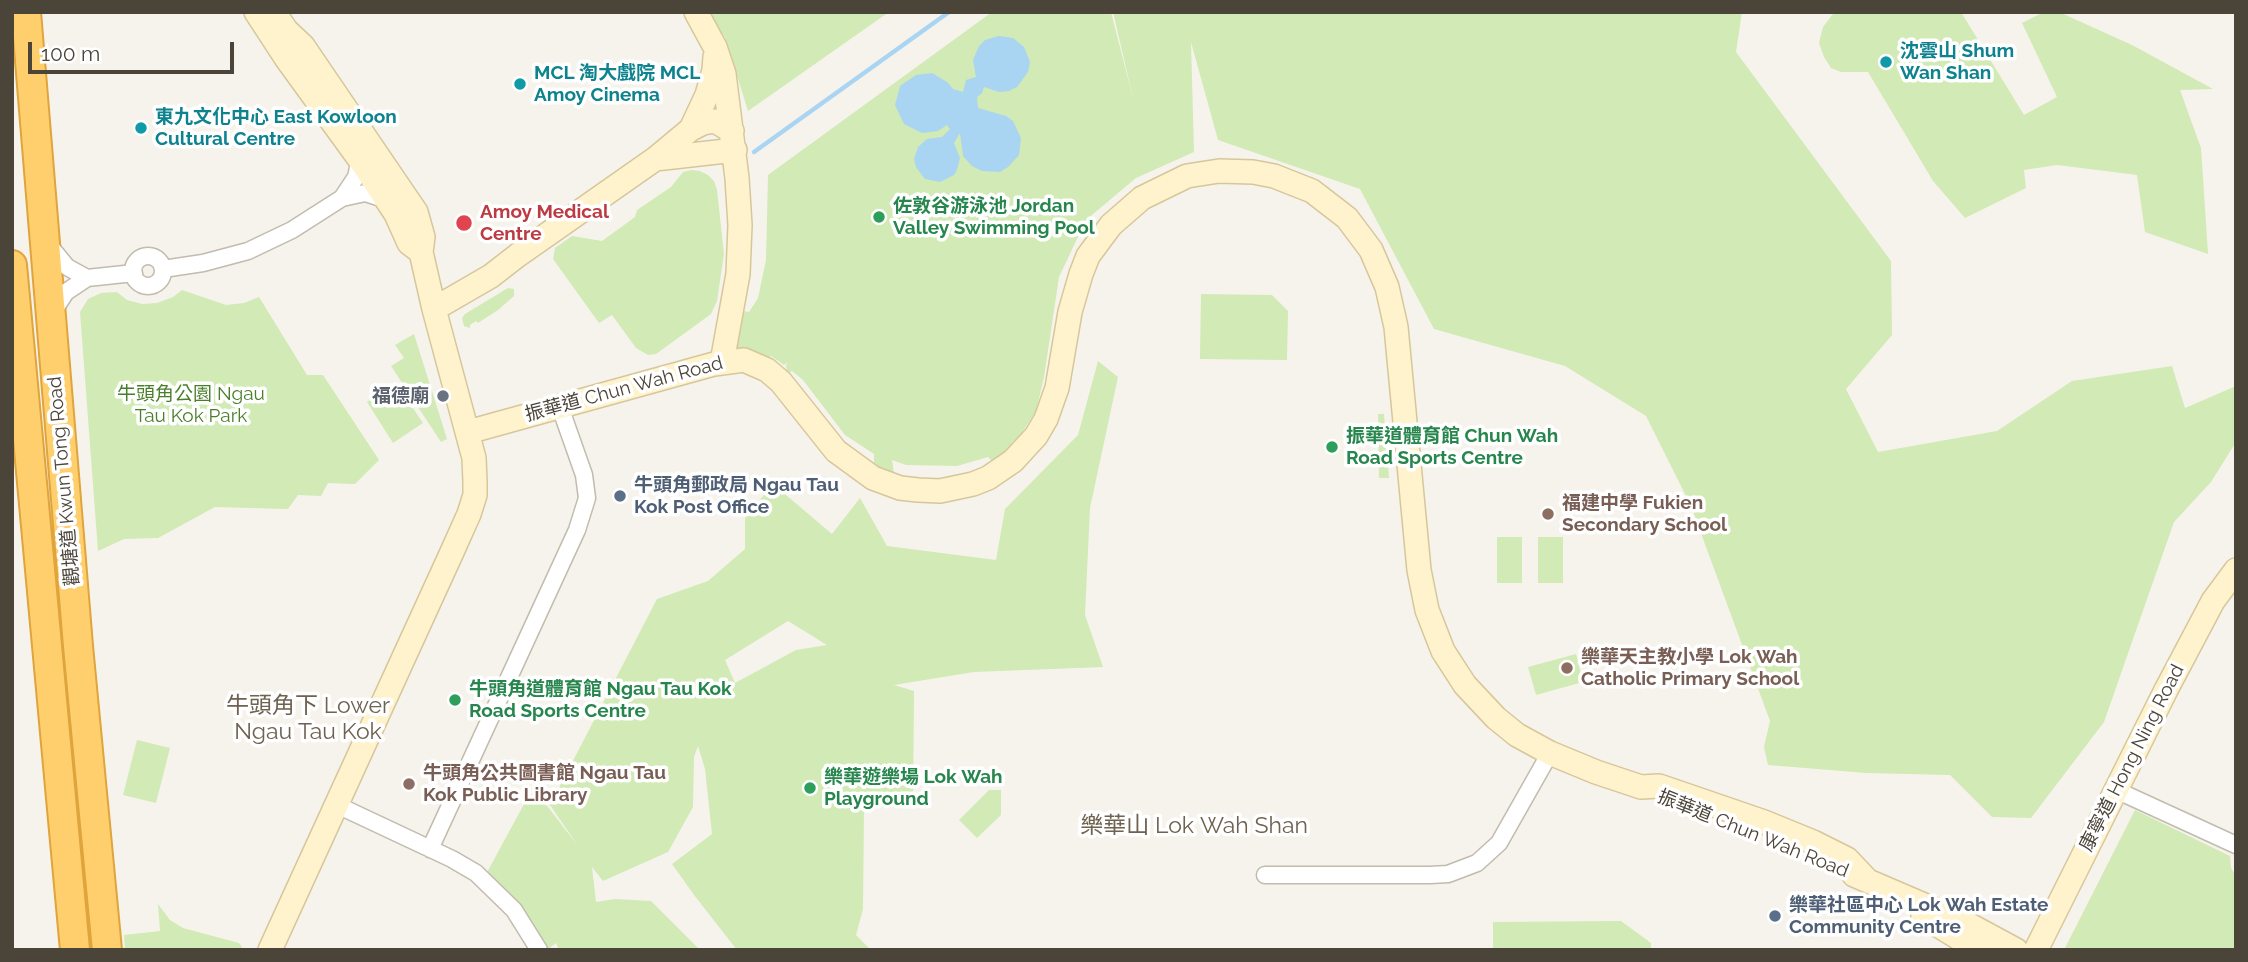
<!DOCTYPE html>
<meta charset="utf-8">
<style>
body{margin:0}
#map{position:relative;width:2248px;height:962px;overflow:hidden;background:#f6f3ec;font-family:Raleway,sans-serif}
canvas{display:block}
.frame{position:absolute;inset:0;border:14px solid #4b4439;pointer-events:none}
.scale{position:absolute;left:28px;top:42px;width:206px;height:32px;box-sizing:border-box;border:4px solid #4b4439;border-top:0;padding-left:9px;font-size:21px;line-height:24px;white-space:nowrap;color:#4b4439;-webkit-text-stroke:5px #fff;paint-order:stroke}
</style>
<div id="map">
<canvas width="2248" height="962"></canvas>
<div class="frame"></div>
<div class="scale">100 m</div>
</div>
<script>
const g = document.querySelector('canvas').getContext('2d');
g.lineJoin = 'round';
function fillPath(path, color) { g.fillStyle = color; g.fill(path, 'evenodd'); }
const shape = rows => new Path2D(rows.map(r => 'M' + r).join(''));
function trace(path, color, width, dash) { g.strokeStyle = color; g.lineWidth = width; g.lineCap = dash ? 'butt' : 'round'; g.setLineDash(dash || []); g.stroke(path); }
function label(font, color, halo, rows, align = 'center') {
  g.font = font + ' Raleway,"Noto Sans TC",sans-serif'; g.lineWidth = 7; g.setLineDash([]); g.textBaseline = 'middle'; g.strokeStyle = halo; g.fillStyle = color; for (const [text, x, y, turn = 0] of rows) {
    g.save(); g.translate(x, y); g.rotate((+turn || 0) * Math.PI / 180); g.textAlign = isNaN(turn) ? turn : align; if (halo) g.strokeText(text, 0, 0); g.fillText(text, 0, 0); g.restore();
  }
}
fillPath(shape([
 [708,12,889,12,748,111,725,37],
 [992,12,1111,12,1134,102,1113,12,1742,12,1736,52,1891,261,1892,335,1846,389,1878,452,1997,431,2072,381,2172,366,2185,408,2236,386,2236,442,2211,482,2174,522,2104,722,2031,818,1992,817,1950,775,1866,773,1768,765,1764,747,1770,721,1691,506,1646,416,1565,366,1434,329,1360,189,1218,140,1191,42,1194,152,1136,178,1086,220,1059,277,1044,377,1036,411,1019,437,1012,442,1010,457,996,465,988,457,957,466,906,465,892,460,895,480,874,470,874,454,845,435,803,380,792,371,787,374,786,365,788,362,784,365,771,356,755,367,738,347,730,309,749,312,758,298,766,260,768,175],
 [1837,12,1961,12,2024,115,2057,97,2022,23,2044,12,2059,12,2132,45,2213,89,2180,90,2201,148,2208,254,2145,232,2137,175,2057,165,2024,170,2026,188,1965,218,1933,181,1868,72,1841,72,1831,68,1824,57,1819,43,1823,27,1832,15],
 [692,170,700,171,708,175,714,181,717,190,724,254,717,301,711,314,656,354,648,355,636,348,612,315,599,323,553,259,555,248,572,236,602,241,635,217,637,210,671,187,683,172],
 [508,288,514,289,514,296,498,310,478,323,476,321,470,325,470,328,464,326,462,318,465,314],
 [182,290,226,305,244,303,259,297,307,375,323,375,379,460,355,484,328,483,321,496,298,495,288,509,215,507,158,538,124,539,98,551,80,312,88,299,101,293,117,292,127,300,142,304,157,303,173,297],
 [1201,294,1272,295,1288,311,1287,360,1200,359],
 [414,334,447,439,441,442,391,366,404,358,395,345],
 [1098,361,1118,377,1090,508,1085,615,1103,667,974,672,894,685,914,691,913,808,864,807,863,909,856,935,871,950,737,950,694,895,672,864,712,834,705,769,698,746,694,757,693,807,668,852,603,881,592,867,596,902,615,899,651,901,700,950,559,950,556,943,547,950,537,950,484,878,530,793,548,807,578,846,550,805,657,599,708,581,745,549,745,518,773,484,832,534,860,498,887,546,996,560,1005,509,1078,435],
 [788,621,827,645,796,650,735,683,725,660],
 [396,383,423,423,393,443,367,402],
 [1378,414,1384,414,1389,478,1379,478],
 [1497,537,1522,537,1522,583,1497,583],
 [1538,537,1563,537,1563,583,1538,583],
 [1576,654,1583,682,1536,695,1528,667],
 [137,740,170,748,156,803,123,795],
 [989,790,1001,790,1001,815,977,838,959,820],
 [2135,810,2230,856,2231,868,2236,876,2235,950,2064,950],
 [158,904,170,920,183,928,239,943,242,947,241,950,125,950,124,935,160,931],
 [1621,921,1651,943,1651,950,1493,950,1493,922]
]), '#d2eab5');
fillPath(shape([
 [999,36,1013,38,1024,47,1030,62,1028,72,1017,87,1009,91,999,92,984,87,982,93,977,97,978,108,1006,116,1013,121,1021,138,1019,155,1008,167,1000,172,982,171,972,166,963,156,960,133,954,143,960,158,957,170,954,175,940,182,925,179,916,167,914,159,918,147,927,139,942,137,950,129,947,125,938,131,922,133,904,124,895,105,900,86,916,75,932,73,947,82,953,89,963,92,966,80,976,77,973,60,979,46,985,40]
]), '#a9d4f2');
trace(shape([
 [754,152,949,12]
]), '#a9d4f2', 4.5);
const street = shape([
 [342,198,356,177,360,159],
 [49,245,67,267,87,278],
 '133 271a15 15 0 1 1 30 0a15 15 0 1 1-30 0Z',
 [163,269,203,263,248,251,292,230,342,198,365,193,387,200],
 [53,312,66,292,87,278,134,273],
 [2116,790,2236,845],
 [337,805,452,859,476,873,514,910,539,950],
 [430,849,577,530,587,498,584,475,560,407],
 [1265,875,1430,875,1448,874,1477,863,1499,843,1550,753]
]);
const secondary = shape([
 [256,12,286,58,363,164,396,214,409,243,421,252],
 [696,12,715,47,724,74,737,178,740,225,738,274,722,362],
 [691,129,707,95,714,70,715,57],
 [655,159,735,150],
 [434,309,491,276,518,255,655,159,691,129,703,123,715,121,732,131],
 [468,432,714,364,744,360,767,370,781,382,836,451,873,478,900,488,918,490,940,491,973,484,988,478,1013,461,1036,436,1046,419,1057,388,1070,312,1081,274,1088,256,1111,225,1142,198,1187,176,1219,171,1253,172,1274,176,1312,191,1347,218,1371,250,1387,287,1396,327,1419,570,1427,610,1443,651,1465,685,1496,718,1517,735,1550,753,1596,772,1641,787,1659,786,1764,822,1813,842,1847,859,1866,879],
 [1854,875,1966,923,2016,950],
 [1923,916,1978,950],
 [270,950,452,552,469,514,475,495,475,482,474,458,434,309,421,252,423,237,416,212,303,46,286,30,274,12],
 [2036,950,2166,690,2213,601,2236,570]
]);
const highway = shape([
 [26,12,78,646,107,950],
 [12,265,75,950]
]);
trace(street, '#c2bbae', 19);
trace(secondary, '#d6c79b', 26);
trace(highway, '#e0a43c', 32);
trace(street, '#fff', 16);
trace(secondary, '#fff3cd', 23);
trace(highway, '#ffcf6e', 28);
for (const [x, y, r, color] of [
 [1886,62,7,"#0f9aa8"],
 [520,84,7,"#0f9aa8"],
 [141,128,7,"#0f9aa8"],
 [879,217,7,"#2e9e5b"],
 [464,223,9,"#e0444e"],
 [443,396,7,"#6b7280"],
 [1332,447,7,"#2e9e5b"],
 [620,496,7,"#5c6f8a"],
 [1548,514,7,"#8d6e63"],
 [1567,668,7,"#8d6e63"],
 [455,700,7,"#2e9e5b"],
 [409,784,7,"#8d6e63"],
 [810,788,7,"#2e9e5b"],
 [1775,916,7,"#5c6f8a"]
]) { const dot = new Path2D(); dot.arc(x, y, r, 0, 2 * Math.PI); g.fillStyle = color; g.fill(dot); trace(dot, '#fff', 2.5); }
label('bold 19px', '#0d838f', '#fff', [
 ["沈雲山 Shum",1900,51],
 ["Wan Shan",1900,73],
 ["MCL 淘大戲院 MCL",534,73],
 ["Amoy Cinema",534,95],
 ["東九文化中心 East Kowloon",155,117],
 ["Cultural Centre",155,139]
], 'left');
label('bold 19px', '#27864d', '#fff', [
 ["佐敦谷游泳池 Jordan",893,206],
 ["Valley Swimming Pool",893,228],
 ["振華道體育館 Chun Wah",1346,436],
 ["Road Sports Centre",1346,458],
 ["牛頭角道體育館 Ngau Tau Kok",469,689],
 ["Road Sports Centre",469,711],
 ["樂華遊樂場 Lok Wah",824,777],
 ["Playground",824,799]
], 'left');
label('bold 19px', '#be3a42', '#fff', [
 ["Amoy Medical",480,212],
 ["Centre",480,234]
], 'left');
label('19px', '#4b4439', '#fff', [
 ["振華道 Chun Wah Road",624,389,-15],
 ["觀塘道 Kwun Tong Road",64,481,-95],
 ["康寧道 Hong Ning Road",2132,758,-63],
 ["振華道 Chun Wah Road",1753,834,22]
]);
label('19px', '#4a7f2a', '#fff', [
 ["牛頭角公園 Ngau",191,394],
 ["Tau Kok Park",191,416]
]);
label('bold 19px', '#5b616d', '#fff', [
 ["福德廟",429,396]
], 'right');
label('bold 19px', '#4e5e75', '#fff', [
 ["牛頭角郵政局 Ngau Tau",634,485],
 ["Kok Post Office",634,507],
 ["樂華社區中心 Lok Wah Estate",1789,905],
 ["Community Centre",1789,927]
], 'left');
label('bold 19px', '#785e54', '#fff', [
 ["福建中學 Fukien",1562,503],
 ["Secondary School",1562,525],
 ["樂華天主教小學 Lok Wah",1581,657],
 ["Catholic Primary School",1581,679],
 ["牛頭角公共圖書館 Ngau Tau",423,773],
 ["Kok Public Library",423,795]
], 'left');
label('23px', '#6e6250', '#fff', [
 ["牛頭角下 Lower",308,706],
 ["Ngau Tau Kok",308,732],
 ["樂華山 Lok Wah Shan",1194,826]
]);
</script>
